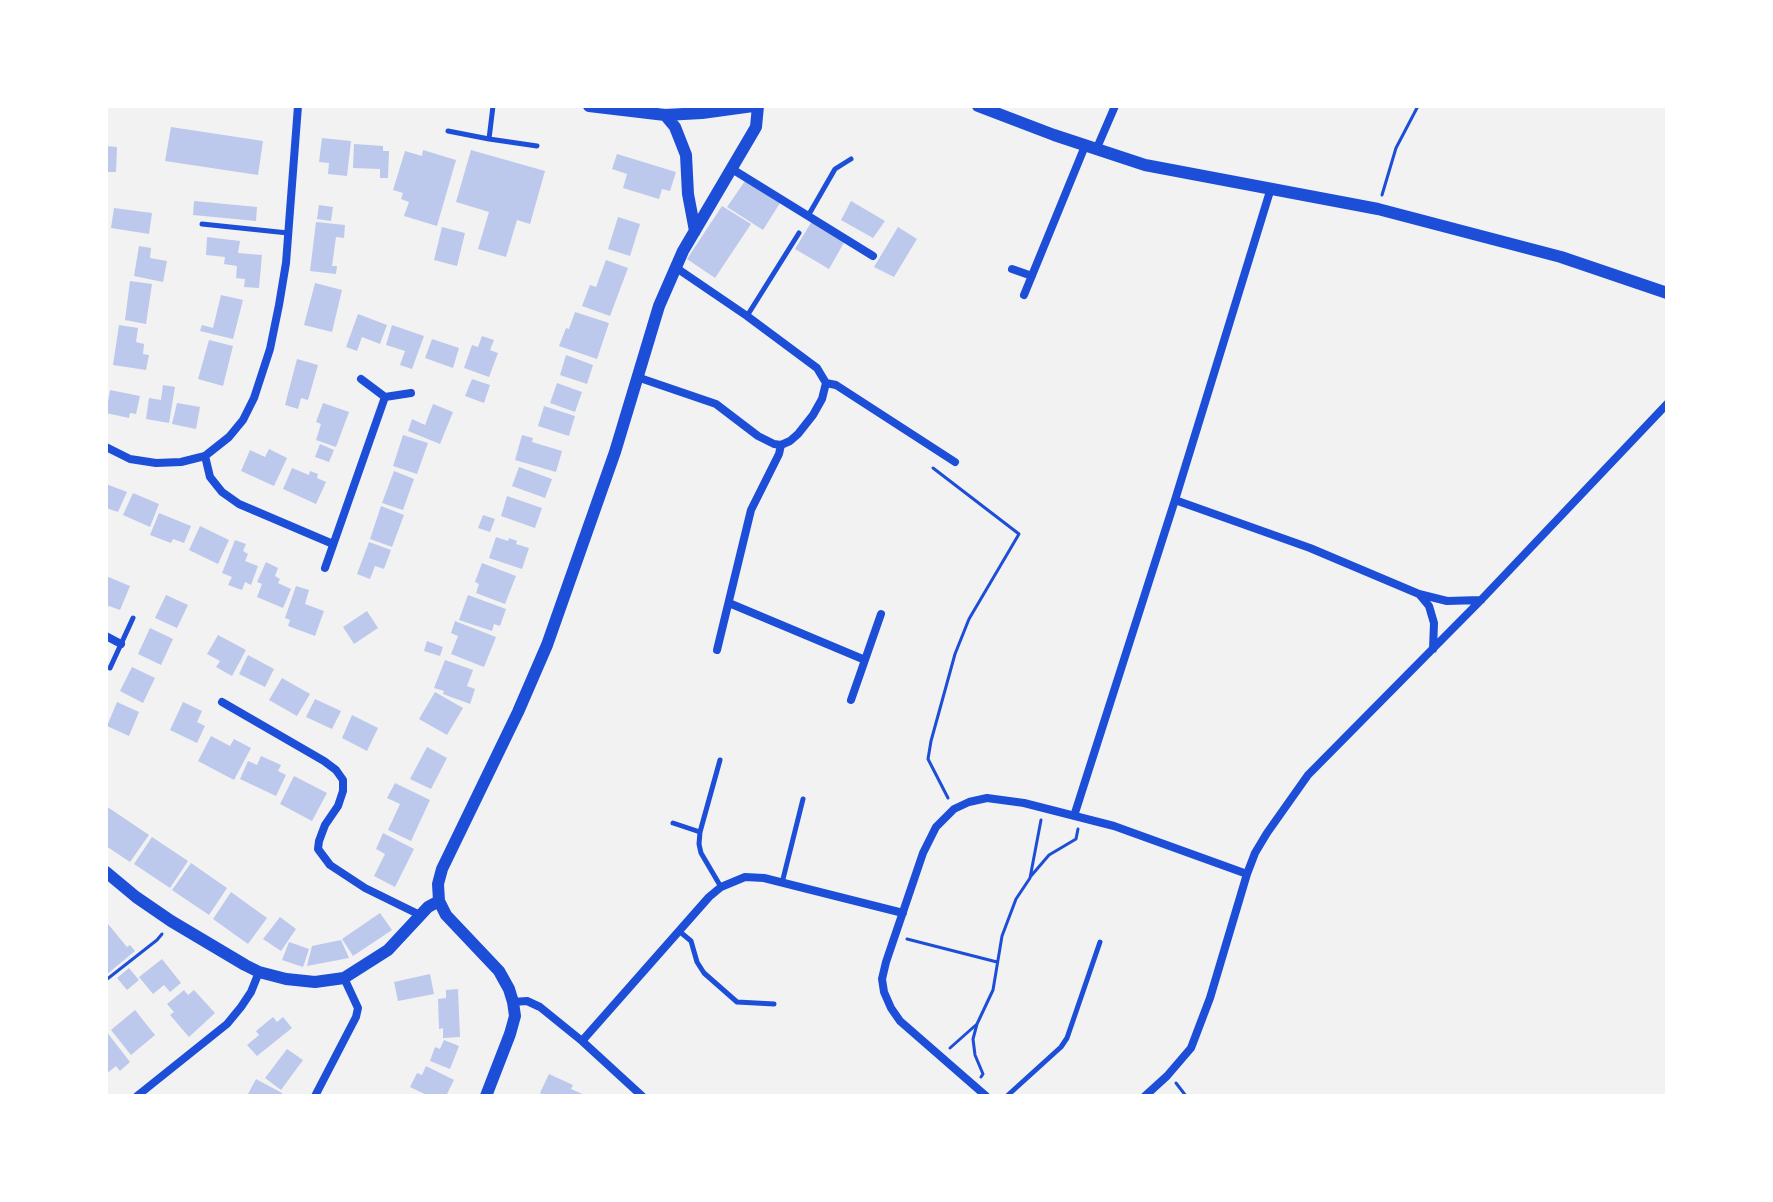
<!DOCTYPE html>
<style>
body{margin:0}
#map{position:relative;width:1773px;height:1202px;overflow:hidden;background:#f2f2f2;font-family:Poppins,sans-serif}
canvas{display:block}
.frame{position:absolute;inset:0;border:108px solid #fff;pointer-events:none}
</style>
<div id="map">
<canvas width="1773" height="1202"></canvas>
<div class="frame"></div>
</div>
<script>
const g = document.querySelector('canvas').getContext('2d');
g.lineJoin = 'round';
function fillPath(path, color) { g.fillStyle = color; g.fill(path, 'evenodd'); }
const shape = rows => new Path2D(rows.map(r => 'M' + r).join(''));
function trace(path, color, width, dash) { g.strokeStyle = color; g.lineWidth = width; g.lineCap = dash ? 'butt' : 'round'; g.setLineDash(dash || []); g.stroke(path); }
fillPath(shape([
 [171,127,263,141,258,175,165,161],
 [322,138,351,141,347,176,328,174,329,163,319,162],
 [354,144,383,146,383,151,389,151,388,178,380,178,380,169,353,168],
 [106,146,117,147,116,172,106,172],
 [423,150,456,160,437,226,404,216,409,202,401,199,403,193,393,190,405,151,422,156],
 [471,150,545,171,530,224,517,220,506,257,478,249,489,212,456,202],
 [617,154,676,172,670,191,662,189,659,199,623,188,627,174,612,169],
 [745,181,780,203,763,230,727,207],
 [194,201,257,207,256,221,193,215],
 [851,201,885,221,873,238,841,220],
 [319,205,333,207,331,221,317,219],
 [722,206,751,224,715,278,687,259],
 [114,208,152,213,149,234,111,228],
 [618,217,640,224,630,256,608,249],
 [812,221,845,241,829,269,795,249],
 [316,222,345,225,344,238,336,237,332,266,337,266,336,274,310,271],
 [442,227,465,233,457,266,434,260],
 [898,227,917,239,894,277,874,267],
 [207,237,240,241,238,253,262,255,259,288,244,287,245,279,236,278,237,266,224,264,225,257,206,255],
 [139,246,151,248,150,258,167,261,163,282,134,276],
 [606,260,628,268,610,316,582,306,590,285,596,287],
 [130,281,152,284,146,324,125,320],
 [315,283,342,290,332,332,304,325],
 [221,295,243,300,233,339,200,331,202,325,213,328],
 [575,312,609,323,597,359,559,346,566,328,569,329],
 [358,314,387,325,380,344,362,337,357,351,346,347],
 [119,325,138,328,136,342,144,344,143,354,149,355,146,370,113,365],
 [392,325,424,336,412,369,400,365,405,351,386,345],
 [482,336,494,340,490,350,498,353,489,377,464,368,472,345,478,347],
 [432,339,459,348,453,368,425,358],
 [209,340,233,346,223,386,198,379],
 [566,355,593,365,587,384,560,375],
 [297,359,318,365,308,400,301,398,298,409,285,405],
 [472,379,490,385,484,403,465,396],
 [557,383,582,392,575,412,550,403],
 [163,385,175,387,169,423,146,419,149,398,161,400],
 [110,390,140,396,136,414,130,413,129,418,106,413],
 [177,403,200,407,196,429,172,424],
 [323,403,349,412,336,447,316,440,321,424,316,422],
 [433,404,453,412,440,444,408,431,412,419,425,425],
 [544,406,575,416,569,436,538,426],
 [403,435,428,443,417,474,393,466],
 [522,435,533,438,532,442,562,451,556,472,515,460],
 [320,444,334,450,329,462,315,457],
 [269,449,287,458,274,486,241,471,250,450,265,457],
 [519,467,552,479,545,498,512,486],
 [292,468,309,475,310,471,318,474,317,478,326,482,316,504,283,489],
 [394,471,414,479,403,510,382,503],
 [106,484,127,492,118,512,106,508],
 [133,493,159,504,150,527,123,515],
 [507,496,542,508,535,528,501,516],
 [381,506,404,515,392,547,370,539],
 [159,513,191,526,184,543,173,539,171,543,150,535],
 [483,515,495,519,490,532,478,528],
 [200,526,229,540,218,564,189,550],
 [496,537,508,541,509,538,517,541,516,544,529,548,522,569,489,558],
 [235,540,246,544,243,551,248,554,245,561,258,566,251,585,245,582,242,590,228,585,232,577,222,573],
 [369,542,391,550,384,569,375,566,370,579,357,574],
 [266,562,278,568,275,576,280,579,278,583,291,589,283,608,257,597,262,584,257,582],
 [482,563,516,576,505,604,476,593,479,584,475,582],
 [106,576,130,586,120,610,106,605],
 [296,586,309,590,305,604,324,611,315,636,288,626,290,620,285,618],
 [166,595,188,605,177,628,155,618],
 [468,595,506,609,500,626,494,624,492,631,459,620],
 [367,611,378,628,354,644,343,627],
 [455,621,496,637,484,667,451,654,458,636,451,633],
 [150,628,173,639,161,665,138,654],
 [218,635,246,650,232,676,216,667,220,661,207,654],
 [427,641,443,647,440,656,424,651],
 [248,655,274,669,265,687,239,674],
 [445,660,473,670,467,686,475,689,470,704,443,694,444,691,434,688],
 [132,667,155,678,143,703,120,691],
 [282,678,310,694,297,716,269,700],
 [435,692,463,708,447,735,419,719],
 [315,699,341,711,332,729,306,717],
 [117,702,139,712,129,736,107,726],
 [183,702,202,711,197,722,205,726,197,743,170,730],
 [352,715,378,728,367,751,342,738],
 [211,736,230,746,234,739,251,748,234,780,198,761],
 [427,747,447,758,431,789,410,779],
 [261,756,281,765,278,771,286,775,276,796,240,779,248,761,257,765],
 [294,776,327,793,312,821,280,804],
 [395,783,430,800,411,841,388,830,400,804,387,798],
 [106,806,149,835,130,862,106,846],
 [383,833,414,849,395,887,374,876,385,854,376,849],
 [152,837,188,861,170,888,134,864],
 [191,863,227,888,209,915,172,890],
 [231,892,267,918,248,944,213,919],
 [380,913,392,930,353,956,342,939],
 [280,917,296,929,281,951,263,939],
 [108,924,127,947,130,945,135,951,106,975,106,926],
 [341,940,349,958,307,966,312,946],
 [289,942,309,949,303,967,282,960],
 [162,959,181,983,170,992,164,985,153,994,139,977],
 [129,968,139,980,127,990,117,978],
 [430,974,434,994,398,1001,394,982],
 [458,989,460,1037,443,1038,443,1028,439,1029,438,999,446,998,446,990],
 [184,990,188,995,194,990,215,1013,189,1037,170,1015,174,1012,167,1004],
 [135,1010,155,1035,131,1055,111,1030],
 [273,1017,277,1022,283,1017,292,1028,257,1056,247,1045,259,1035,256,1031],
 [106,1031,130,1062,120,1071,116,1066,106,1074],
 [444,1040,459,1046,450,1069,430,1061,435,1047,440,1049],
 [287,1049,303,1060,281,1090,265,1078],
 [426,1066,454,1080,446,1096,429,1096,410,1087,417,1073,422,1075],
 [549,1074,573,1085,571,1089,587,1096,546,1096,540,1093],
 [256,1079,282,1093,281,1096,247,1096]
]), '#bdc9ec');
trace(shape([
 [1382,195,1396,148,1418,106],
 [933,468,1019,534,969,619,955,654,931,741,928,759,948,798],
 [1031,876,1049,855,1076,839,1078,829],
 [907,939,997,962],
 [106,980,157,940,162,934],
 [950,1048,977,1024],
 [981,1077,983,1074,975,1055,973,1039,977,1024,993,990,1002,936,1016,899,1030,878,1041,820],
 [1176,1083,1186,1096]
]), '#1d4ed8', 3);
trace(shape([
 [493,106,489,139,537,146],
 [448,131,489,139],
 [808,216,835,169,851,159],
 [202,224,288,233],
 [747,316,799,233],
 [110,668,133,618],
 [673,823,700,832,699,844,701,853,721,887],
 [700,832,720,760],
 [782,883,803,799],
 [679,931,691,941,697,962,704,973,737,1002,774,1004],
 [1007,1096,1061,1047,1067,1038,1100,942]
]), '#1d4ed8', 5);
trace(shape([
 [1096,150,1115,106],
 [732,169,873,256],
 [1012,269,1032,276],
 [1024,295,1085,146],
 [637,377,716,404,758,436,774,444,781,445,790,441,798,434,813,415,822,399,826,383,817,368,747,316,675,267],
 [361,379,385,397,411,393],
 [826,383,836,385,955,462],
 [106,447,130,459,156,463,181,462,205,456,229,437,243,420,254,398,270,349,279,305,286,263,298,106],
 [205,456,210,477,222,492,239,504,333,544],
 [1175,500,1310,548,1419,594],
 [325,568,385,397],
 [729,603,865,660],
 [106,636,121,644],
 [1433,649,1434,623,1429,606,1419,594,1447,601,1481,600],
 [717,650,751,510,779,454,781,445],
 [851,700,881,614],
 [222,702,324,761,336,770,343,780,343,791,338,806,325,825,319,841,318,849,330,865,365,888,420,915],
 [1074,816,1175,500,1271,188],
 [513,1002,527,1001,540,1007,582,1041,642,1096],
 [582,1041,709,897,721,887,745,877,764,878,903,913],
 [137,1096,227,1024,241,1007,251,992,259,972],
 [315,1096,356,1017,358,1008,344,978],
 [986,1096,900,1021,891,1008,884,992,882,979,886,962,923,853,936,827,954,809,969,802,987,798,1024,803,1114,826,1247,874],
 [1145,1096,1167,1076,1191,1048,1210,998,1247,874,1255,853,1267,833,1308,775,1481,600,1667,404]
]), '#1d4ed8', 8);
trace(shape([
 [589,106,665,115,702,113,753,106],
 [978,106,1054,135,1145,165,1378,209,1561,257,1667,293],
 [665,115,675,127,686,155,688,194,695,231],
 [106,872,136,897,171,921,245,965,259,972,286,979,315,982,344,978,388,950,428,907,439,901],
 [486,1096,510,1034,515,1016,513,1002,509,989,499,971,446,915,439,901,438,884,442,869,518,712,547,645,615,452,659,306,683,251,756,127,758,106]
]), '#1d4ed8', 12);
</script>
